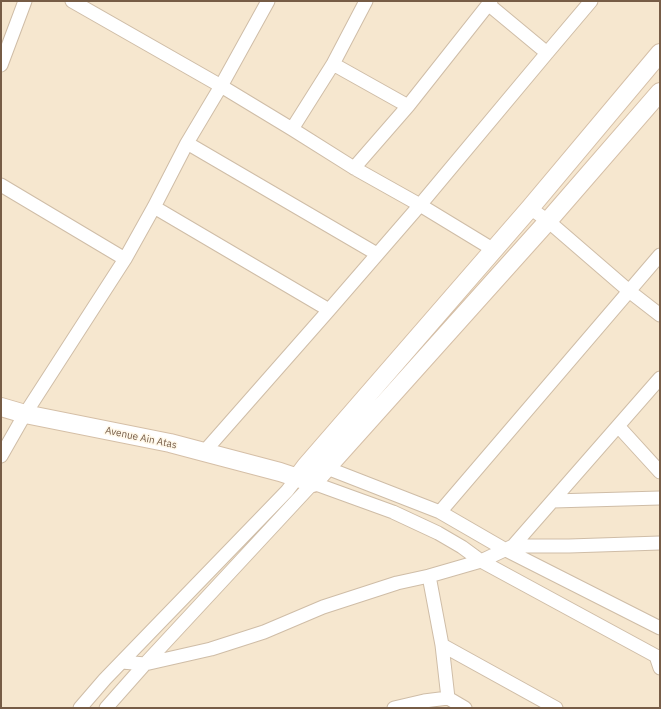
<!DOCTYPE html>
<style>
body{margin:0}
#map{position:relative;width:661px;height:709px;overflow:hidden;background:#fef5e1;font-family:"IBM Plex Sans",sans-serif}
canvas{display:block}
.frame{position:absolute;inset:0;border:2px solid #765c46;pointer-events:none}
</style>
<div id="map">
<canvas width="661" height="709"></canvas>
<div class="frame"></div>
</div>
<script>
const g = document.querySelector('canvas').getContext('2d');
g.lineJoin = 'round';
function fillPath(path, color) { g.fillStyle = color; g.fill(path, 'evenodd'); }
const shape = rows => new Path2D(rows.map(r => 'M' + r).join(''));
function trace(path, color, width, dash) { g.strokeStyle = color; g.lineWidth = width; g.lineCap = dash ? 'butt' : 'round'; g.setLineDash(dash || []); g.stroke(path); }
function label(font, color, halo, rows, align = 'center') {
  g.font = font + ' "IBM Plex Sans",sans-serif'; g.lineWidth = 3; g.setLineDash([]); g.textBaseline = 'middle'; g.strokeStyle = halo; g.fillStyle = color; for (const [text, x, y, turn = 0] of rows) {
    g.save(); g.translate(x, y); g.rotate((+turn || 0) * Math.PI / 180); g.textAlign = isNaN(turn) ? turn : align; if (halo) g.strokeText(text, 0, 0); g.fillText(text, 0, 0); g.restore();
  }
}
fillPath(shape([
 [1,1,660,1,660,708,1,708]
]), '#f6e7cf');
const street = shape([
 [72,1,221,86,292,129,354,168,420,205,494,250],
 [488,4,547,53],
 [333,64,408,106],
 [1,65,25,1],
 [292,129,333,64,366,1],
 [187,143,377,254],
 [354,168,408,106,491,1],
 [1,185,125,259],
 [154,207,329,310],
 [530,208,548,221,629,291,660,315],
 [618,426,660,472],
 [204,452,329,310,420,205,547,53,591,1],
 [1,456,25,414,125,259,154,207,187,143,221,86,268,1],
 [327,468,440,512,504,549,660,628],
 [553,501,660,498],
 [440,512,660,255],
 [513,546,569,546,660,543],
 [429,576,442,645,448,698],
 [442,645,556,708],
 [122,662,145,664,211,649,264,632,323,607,397,583,429,576,481,561,513,546,660,378],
 [80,708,105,679,287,491,297,478],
 [106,708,145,664,313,483,393,512,438,533,462,547,481,561,656,656,660,668],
 [394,708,424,701,448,698,465,708]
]);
const secondary = shape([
 [1,407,25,414,170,443,204,452,280,472,313,483,548,221,660,92],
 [297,478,306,466,530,208,660,53]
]);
trace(street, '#cfbda7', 15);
trace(secondary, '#d5bfa7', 20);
trace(street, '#fff', 13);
trace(secondary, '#fff', 18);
label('10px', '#765c46', '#fff8e9', [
 ["Avenue Ain Atas",141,438,12]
]);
</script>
